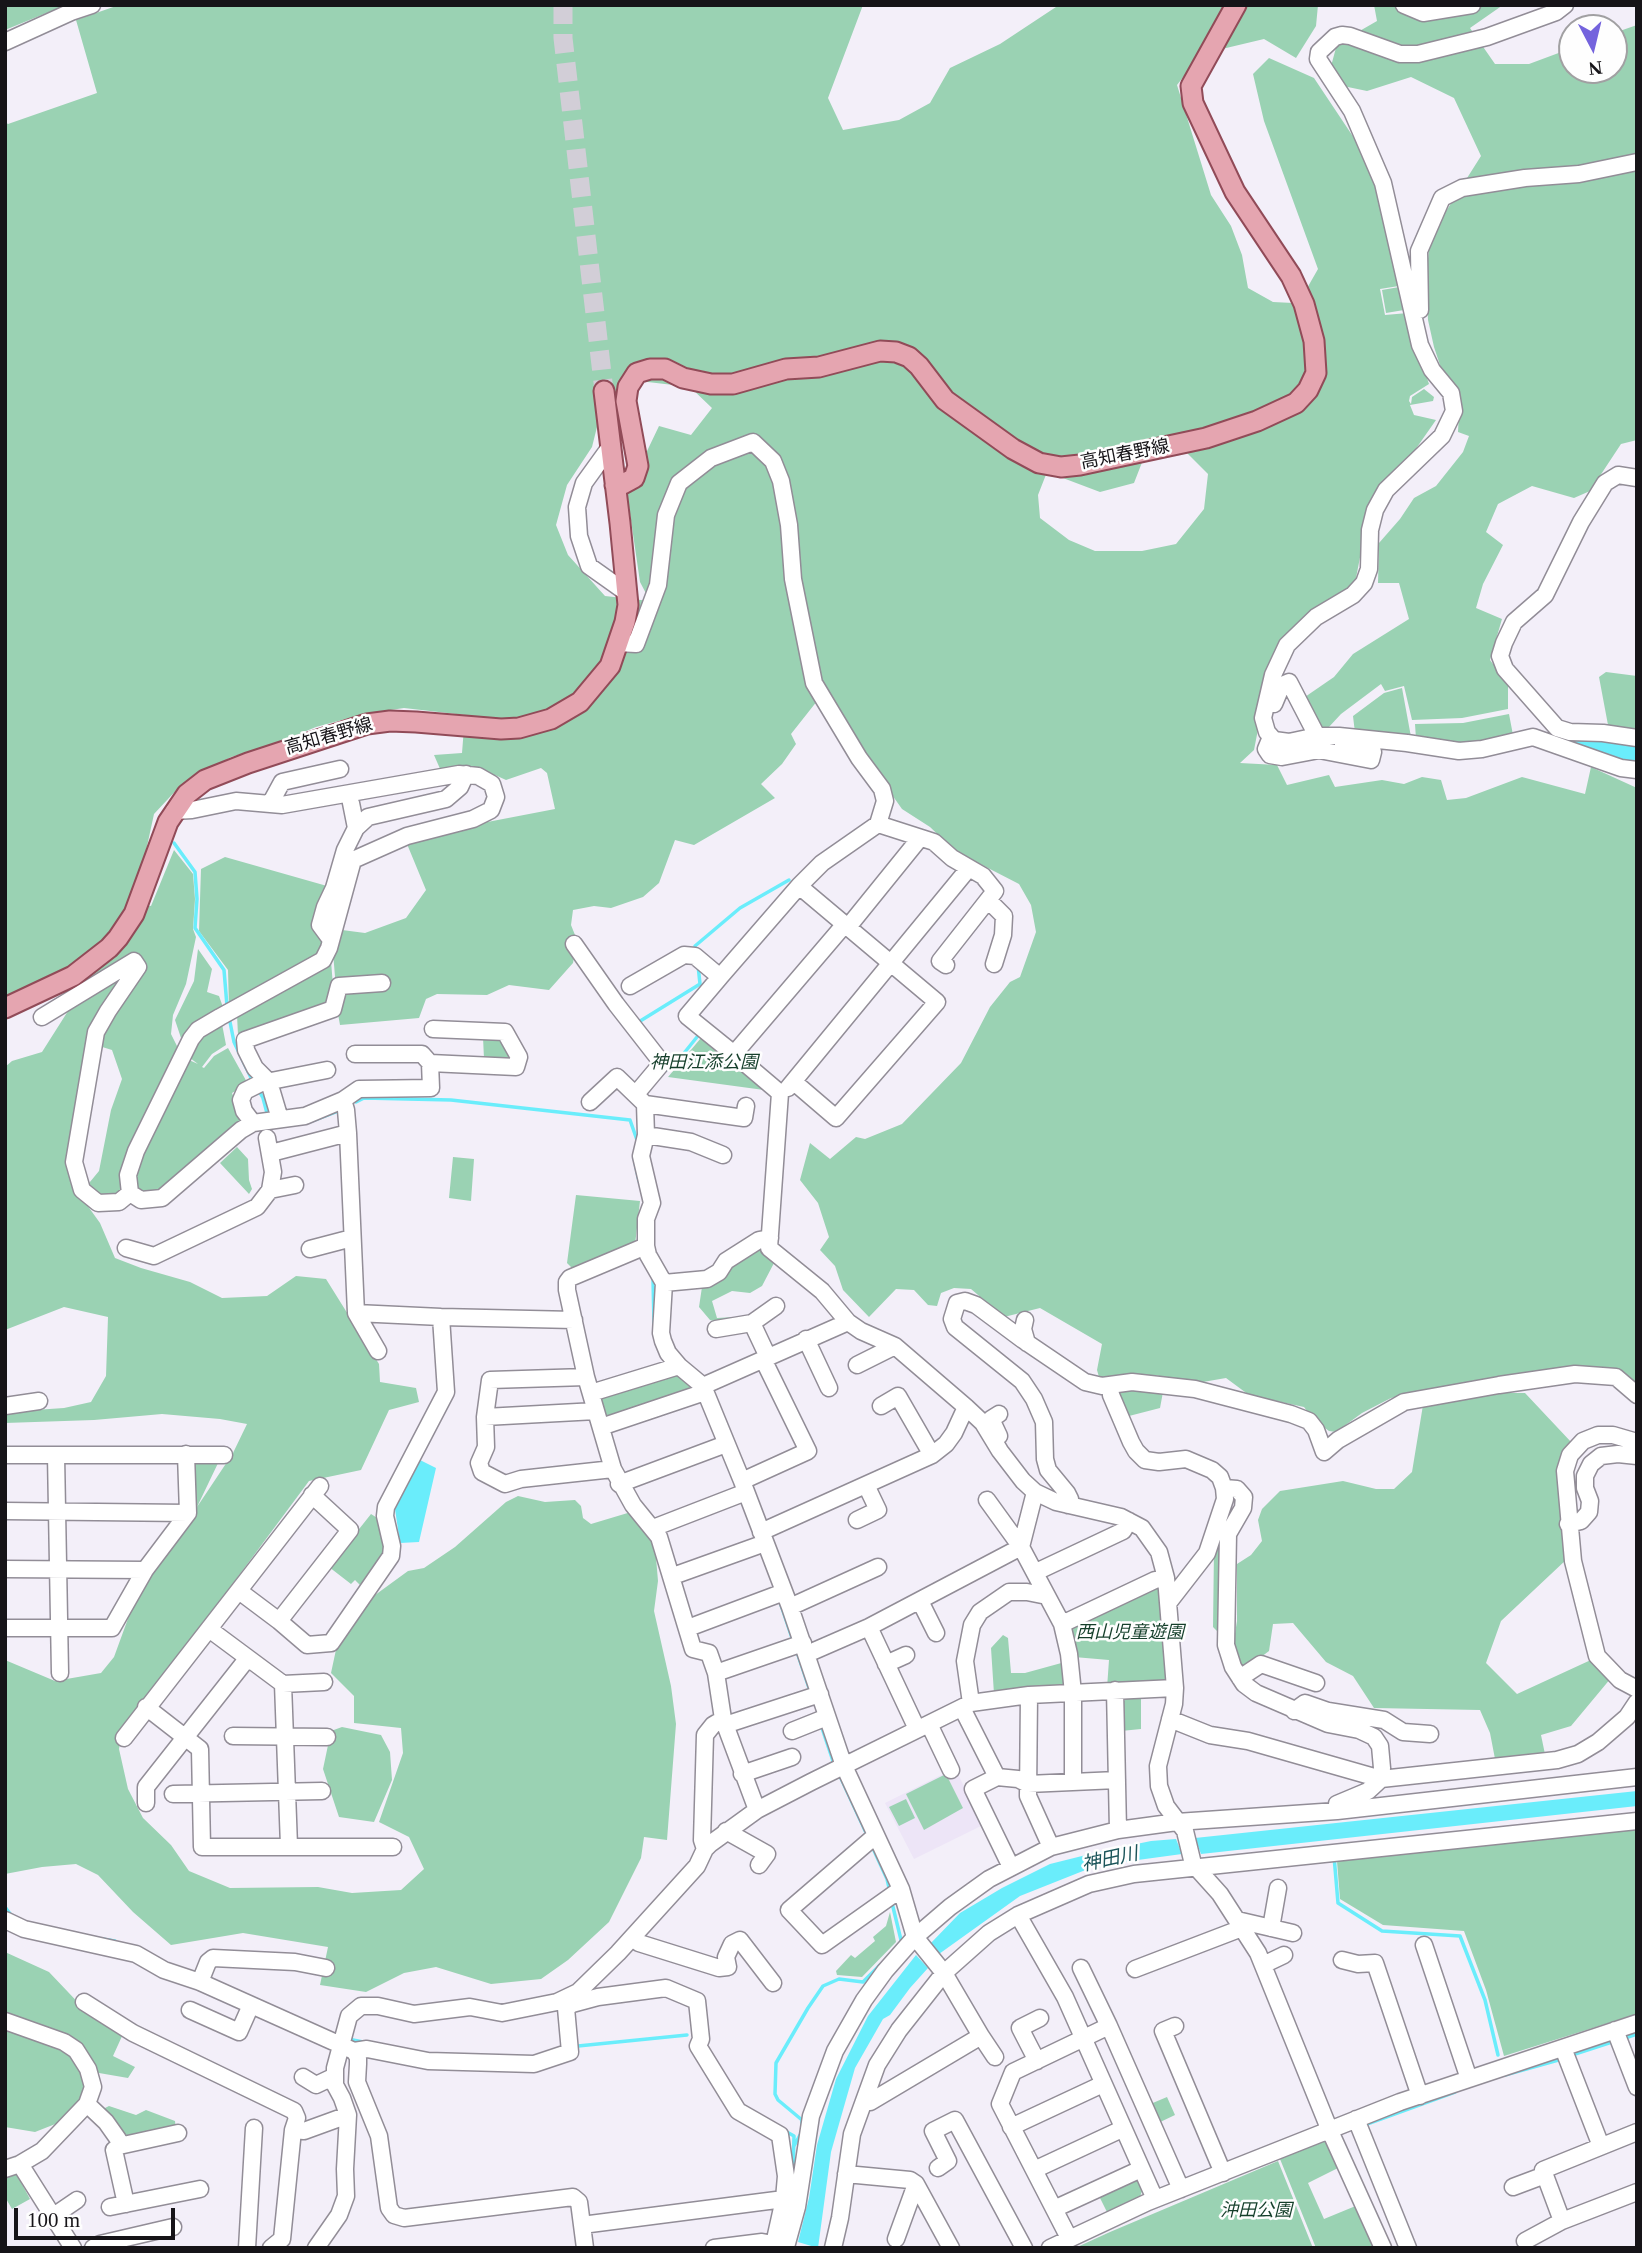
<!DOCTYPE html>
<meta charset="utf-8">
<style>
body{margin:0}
#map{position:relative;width:1642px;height:2253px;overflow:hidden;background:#f3eff9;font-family:"Times New Roman",serif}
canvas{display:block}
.frame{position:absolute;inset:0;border:7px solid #161418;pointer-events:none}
.north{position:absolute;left:1558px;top:14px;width:70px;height:70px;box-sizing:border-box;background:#fefefe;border:2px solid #a1a0a2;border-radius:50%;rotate:173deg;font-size:19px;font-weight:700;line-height:28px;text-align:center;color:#161418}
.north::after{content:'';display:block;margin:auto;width:24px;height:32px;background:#7463dd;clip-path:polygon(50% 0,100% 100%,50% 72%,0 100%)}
.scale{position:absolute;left:14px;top:2208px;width:161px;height:32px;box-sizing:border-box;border:4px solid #161418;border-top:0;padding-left:9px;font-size:21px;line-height:24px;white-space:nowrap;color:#161418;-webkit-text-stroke:5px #fefefe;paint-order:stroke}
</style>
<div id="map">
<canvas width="1642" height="2253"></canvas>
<div class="frame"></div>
<div class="north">N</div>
<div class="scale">100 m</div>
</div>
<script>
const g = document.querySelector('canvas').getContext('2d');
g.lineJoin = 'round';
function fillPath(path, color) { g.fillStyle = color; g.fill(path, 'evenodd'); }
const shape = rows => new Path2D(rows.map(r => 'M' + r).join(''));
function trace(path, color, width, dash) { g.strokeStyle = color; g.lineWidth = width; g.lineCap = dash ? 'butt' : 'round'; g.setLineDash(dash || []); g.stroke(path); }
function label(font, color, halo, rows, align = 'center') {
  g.font = font + ' "Times New Roman","Noto Sans JP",serif'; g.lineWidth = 5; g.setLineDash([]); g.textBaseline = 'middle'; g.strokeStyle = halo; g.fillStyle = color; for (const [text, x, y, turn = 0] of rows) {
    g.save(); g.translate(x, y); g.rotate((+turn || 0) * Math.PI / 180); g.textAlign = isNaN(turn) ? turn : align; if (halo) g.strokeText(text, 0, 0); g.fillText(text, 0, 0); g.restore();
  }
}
fillPath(shape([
 [955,1768,983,1825,914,1859,885,1803]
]), '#ede5f7');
fillPath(shape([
 [5,5,66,5,5,30],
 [119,5,863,5,828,98,843,130,899,120,930,103,950,68,1000,44,1059,5,1318,5,1316,26,1296,58,1264,39,1201,54,1177,85,1211,195,1231,226,1242,255,1248,288,1273,302,1293,303,1302,297,1318,269,1264,121,1253,74,1269,58,1314,78,1354,138,1374,180,1405,285,1380,289,1385,315,1408,313,1416,345,1429,384,1410,396,1409,401,1411,404,1412,397,1424,389,1434,397,1433,401,1410,405,1414,415,1436,420,1415,450,1388,476,1371,501,1355,583,1310,614,1269,673,1254,750,1240,763,1277,765,1287,785,1329,775,1335,787,1382,780,1404,784,1422,777,1441,780,1447,800,1466,798,1522,777,1585,794,1591,767,1637,788,1637,1388,1621,1373,1427,1390,1391,1398,1362,1413,1336,1432,1329,1431,1314,1420,1304,1407,1249,1395,1226,1378,1197,1383,1154,1375,1099,1377,1097,1370,1102,1344,1040,1308,1004,1317,971,1289,954,1288,941,1293,937,1306,928,1305,914,1290,896,1289,869,1317,843,1290,835,1266,820,1250,829,1237,818,1203,800,1180,810,1143,830,1159,856,1137,865,1139,902,1124,961,1063,990,1007,1010,982,1020,977,1036,932,1031,905,1019,884,955,851,930,827,902,809,880,778,825,691,791,734,796,744,782,764,761,784,775,798,694,845,675,840,659,883,643,897,611,908,594,906,573,910,571,925,577,940,573,963,549,990,509,985,487,995,437,994,426,999,419,1018,340,1025,338,1014,333,952,342,930,365,933,406,918,426,890,407,844,477,824,555,809,547,773,541,768,506,780,495,775,441,771,434,755,462,753,465,715,404,708,364,714,316,727,272,745,231,757,182,784,154,814,139,883,132,903,151,906,174,850,193,874,195,899,193,929,196,937,186,984,173,1015,171,1034,178,1048,123,1194,99,1199,85,1188,99,1171,111,1110,122,1079,112,1050,86,1042,81,1094,77,1191,100,1223,115,1258,141,1268,190,1282,222,1298,267,1296,296,1276,326,1279,379,1364,380,1382,416,1388,419,1402,389,1410,361,1470,309,1481,211,1613,123,1725,119,1749,128,1789,143,1818,171,1845,189,1871,230,1888,318,1887,352,1893,401,1890,424,1869,409,1837,379,1822,403,1753,401,1728,354,1723,354,1696,331,1673,337,1645,371,1598,408,1571,424,1568,455,1547,506,1502,518,1496,545,1502,575,1500,581,1506,583,1518,591,1524,631,1512,648,1531,655,1546,658,1581,654,1611,671,1686,676,1724,667,1840,644,1837,641,1858,609,1922,568,1960,541,1979,491,1984,436,1967,404,1973,366,1992,320,1985,328,1947,243,1933,171,1945,133,1912,98,1875,76,1864,42,1867,5,1874,5,1660,55,1681,101,1673,114,1657,137,1594,176,1538,191,1459,220,1459,197,1507,233,1453,247,1424,220,1419,162,1414,94,1420,5,1423,5,1412,64,1408,91,1402,106,1376,108,1317,64,1307,5,1330,5,1067,12,1061,42,1052,75,1000,56,989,5,1009,5,122,8,124,97,93,76,20],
 [631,380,690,387,712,408,691,435,659,426,627,493,640,582,650,601,605,596,568,555,556,525,567,485,592,447,601,411,627,381],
 [1148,447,1184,450,1208,474,1204,509,1176,544,1142,551,1095,551,1069,540,1040,518,1038,495,1047,472,1100,492,1134,483],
 [1374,5,1503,5,1470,28,1495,64,1529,64,1572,48,1572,70,1614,70,1614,33,1637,25,1637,440,1621,444,1590,491,1574,498,1532,486,1498,504,1486,532,1503,545,1483,584,1476,608,1502,619,1490,660,1508,684,1508,709,1462,718,1412,720,1404,686,1385,691,1381,684,1341,714,1328,728,1320,729,1302,699,1334,677,1353,654,1409,619,1399,583,1378,583,1379,543,1400,519,1414,498,1436,486,1463,452,1469,436,1458,432,1460,393,1442,371,1434,347,1428,320,1426,279,1429,249,1443,216,1481,156,1454,98,1411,77,1367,91,1343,86,1330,70,1337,44,1377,21],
 [1405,286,1410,309,1386,313,1382,290],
 [1606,672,1637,676,1637,730,1608,725,1599,677],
 [1402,688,1411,737,1355,733,1353,716,1384,693],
 [1509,714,1513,735,1491,742,1458,744,1416,739,1415,724,1463,723],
 [225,857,327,886,325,941,318,957,229,1007,228,970,199,931,201,869],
 [198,949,212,969,207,992,219,996,224,1010,189,1028,181,1038,175,1020,194,981],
 [331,961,333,986,328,1003,238,1035,237,1015],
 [222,1024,226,1045,212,1054,202,1067,204,1068,214,1056,228,1048,248,1084,232,1093,241,1117,237,1127,158,1193,141,1192,134,1182,141,1152,189,1060,198,1064,190,1058,199,1039],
 [483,1037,505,1038,512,1061,484,1059],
 [701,1038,765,1088,764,1090,668,1077],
 [237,1147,248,1159,249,1180,252,1189,249,1194,220,1163],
 [453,1157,474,1159,471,1201,449,1198],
 [576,1195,640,1201,635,1245,575,1271,567,1263],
 [758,1246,774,1263,762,1286,750,1293,732,1291,712,1301,717,1318,752,1316,725,1324,710,1320,699,1307,702,1287,729,1264],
 [673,1371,697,1389,606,1421,600,1394],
 [1135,1389,1163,1392,1160,1408,1129,1416,1118,1398,1120,1391],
 [1497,1393,1525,1393,1572,1443,1567,1559,1501,1621,1486,1663,1517,1694,1593,1659,1611,1678,1571,1726,1541,1735,1546,1759,1496,1764,1490,1733,1480,1710,1374,1708,1353,1676,1326,1662,1293,1623,1273,1624,1269,1651,1241,1672,1233,1646,1237,1621,1237,1564,1251,1555,1262,1541,1258,1520,1262,1509,1280,1491,1343,1481,1376,1489,1394,1489,1412,1472,1423,1405],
 [371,1514,382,1521,388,1549,360,1585,355,1580,351,1584,329,1567],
 [1220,1542,1223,1545,1218,1632,1213,1627,1214,1550],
 [1161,1582,1170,1684,1107,1688,1109,1660,1074,1657,1067,1625],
 [1003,1635,1008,1638,1011,1673,1025,1673,1065,1662,1068,1689,994,1694,991,1648],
 [1141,1696,1141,1729,1121,1731,1120,1705,1128,1697],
 [342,1727,381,1735,390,1752,392,1780,374,1822,339,1817,323,1769,331,1731],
 [946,1774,963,1808,924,1830,906,1794],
 [906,1799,915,1818,899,1826,889,1807],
 [1637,1829,1637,2014,1504,2056,1486,1990,1464,1931,1383,1925,1340,1899,1337,1861],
 [890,1912,896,1942,862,1977,837,1975,836,1971,851,1955,855,1958,875,1941,873,1937,886,1926],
 [5,1952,49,1972,87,2012,123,2034,113,2056,135,2067,128,2078,99,2073,96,2102,63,2121,35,2132,5,2127],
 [1167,2097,1175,2115,1156,2124,1148,2105],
 [109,2106,136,2115,146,2110,175,2121,176,2131,121,2143,99,2111],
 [1328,2140,1340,2167,1308,2183,1324,2219,1358,2205,1377,2248,1316,2248,1280,2159],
 [1278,2161,1313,2248,1075,2248,1110,2232],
 [16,2173,30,2199,12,2209,5,2197,5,2177],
 [1136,2174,1143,2188,1140,2197,1107,2212,1097,2192]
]), '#9ad2b3');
fillPath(shape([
 [1575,740,1633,744,1637,747,1637,760,1631,763,1572,744],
 [420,1460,436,1468,419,1542,400,1543,395,1509],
 [1637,1791,1637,1806,1201,1854,1195,1838],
 [1176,1839,1182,1854,1101,1865,1088,1869,1020,1896,939,1954,930,1944,960,1913,1002,1888,1050,1864,1098,1852,1151,1841],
 [916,1955,928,1968,910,1988,890,2015,883,2019,855,2068,831,2152,818,2248,798,2242,809,2198,817,2145,836,2079,868,2016]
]), '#6aedfb');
trace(shape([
 [174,843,195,872,197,899,195,928,224,970,227,1006],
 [696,951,695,946,740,908,789,880],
 [229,1017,234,1042,253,1082],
 [637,1023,700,984,698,965],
 [665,1070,672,1068,697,1037],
 [259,1091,263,1098,268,1117],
 [356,1102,364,1098,451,1100,630,1120,637,1140],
 [309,1122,338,1111],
 [634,1158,639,1181],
 [653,1279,654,1324],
 [779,1599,793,1641],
 [797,1652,810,1691],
 [821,1725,834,1764],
 [839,1774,868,1837],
 [871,1844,887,1879,890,1892],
 [1334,1856,1338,1903,1382,1931,1460,1936,1485,2000,1498,2055],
 [892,1903,902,1944],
 [5,1907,11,1915],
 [95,1938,115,1941],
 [348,2039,363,2042],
 [1622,2039,1637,2034],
 [578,2046,687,2035],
 [1572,2055,1615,2041],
 [1505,2075,1562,2059],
 [1367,2124,1455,2092],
 [802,2125,802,2120,778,2100,775,2094,776,2063,808,2008,823,1986,839,1979,863,1982,880,1965],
 [785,2131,794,2136,793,2173],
 [794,2146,800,2135]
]), '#6aedfb', 3.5);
trace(shape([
 [563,5,563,38,604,391]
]), '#d2ced7', 19, [19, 10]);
const minor = shape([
 [1404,5,1423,13,1472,5],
 [1565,5,1556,12,1487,37,1418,54,1400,54,1350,36,1342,35,1335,37,1319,52,1318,59,1352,111,1383,183,1420,345,1432,370,1451,393,1454,411,1442,436,1386,490,1375,510,1370,530,1369,569,1364,583,1353,595,1316,617,1287,645,1273,675,1263,718,1267,732,1274,740,1289,742,1317,736,1339,736,1407,743,1459,751,1482,749,1533,737,1621,768,1637,770],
 [5,42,71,12,92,5],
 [1420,310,1419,251,1442,198,1462,188,1525,178,1579,174,1637,162],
 [610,447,584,483,577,507,579,536,589,566,627,593],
 [1637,478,1618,475,1605,483,1581,522,1545,595,1514,622,1504,643,1500,656,1505,669,1557,728,1570,732,1603,733,1637,738],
 [618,643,636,644,658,585,666,515,679,483,711,458,753,442,773,461,781,481,789,525,793,579,814,683,859,758,882,789,885,801,878,824],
 [1274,704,1282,685,1289,682,1317,736],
 [1271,737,1266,749,1270,755,1282,757,1319,750,1371,760,1373,752,1343,745],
 [270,804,282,782,340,769],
 [174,811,192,810,236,801,282,805,459,774,478,776,492,784,496,797,491,810,473,819,407,836,353,860,329,948,323,960,220,1017,198,1030,191,1039,136,1151,128,1175,130,1193,141,1200,162,1198,241,1130,253,1123,305,1116,343,1100,359,1089,431,1088,430,1063],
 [356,828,368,817,446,799,460,787,466,774],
 [799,886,822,863,878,824,934,842,952,858,983,876,995,891,940,961,946,965],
 [988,900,1004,916,1003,935,994,964],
 [848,927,920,838],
 [331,940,320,925,325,907,334,888,345,850,356,828,351,803],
 [574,944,616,1004,662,1063,636,1094],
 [720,977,799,886,937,1002,836,1118,794,1082],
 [630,986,684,955,695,956,720,977,687,1016,734,1054],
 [42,1017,134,961,138,967,108,1011,96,1032,74,1162,82,1190,98,1203,119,1202,130,1193],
 [355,1054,422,1054,430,1063,516,1067,519,1057,505,1032,433,1029],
 [788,1088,969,868],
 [780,1093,769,1248,822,1291,848,1322,861,1331,895,1346,966,1407,983,1423,1000,1451,1023,1481,1035,1492,1056,1502,1121,1517,1142,1528,1159,1552,1166,1578,1175,1688,1174,1704,1158,1766,1159,1786,1166,1806,1185,1831,1193,1864,1220,1894,1258,1953,1330,2131,1383,2248],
 [780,1093,734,1054,845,924],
 [343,1100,346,1110,348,1133,356,1313,441,1317,574,1320],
 [590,1102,617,1077,645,1104,744,1118,746,1106],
 [645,1104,646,1135,641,1156,652,1203,646,1219,646,1246,648,1255,664,1283,661,1333,663,1341,668,1353,679,1366,703,1386],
 [280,1119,269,1082,255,1068,246,1050,245,1040,333,1009,339,986,382,983],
 [253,1123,244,1111,241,1100,245,1091,261,1083,327,1070],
 [646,1135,691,1142,723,1155],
 [271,1153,348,1133],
 [270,1190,295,1185],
 [646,1246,570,1278,567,1282,567,1290,586,1377,613,1469,633,1505,659,1537,693,1649,709,1653,716,1673,723,1719,757,1810],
 [126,1248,154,1256,257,1207,270,1190,273,1172,267,1138],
 [310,1249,352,1238],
 [664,1283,707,1279,719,1272,726,1261,759,1240,770,1238],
 [356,1313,378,1351],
 [1025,1320,1023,1329,1027,1343],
 [848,1322,703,1386,742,1481,790,1607,844,1766,901,1889,915,1937,944,1973,981,2036,870,2102,864,2101],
 [716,1329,752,1323],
 [806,1339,829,1388],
 [768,1357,752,1323,776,1306],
 [857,1365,895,1346],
 [586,1377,490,1380,485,1417,486,1447,479,1463,482,1472,505,1484,521,1479,613,1469],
 [1110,1385,1111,1395,1131,1442,1136,1451,1145,1460,1159,1462,1186,1459,1212,1470,1220,1477,1224,1488,1225,1499,1207,1553,1169,1602],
 [591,1393,679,1366],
 [5,1406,39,1401],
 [881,1406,898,1396,932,1455],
 [999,1414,991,1419,999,1436],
 [485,1417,596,1411],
 [601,1427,705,1392],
 [1637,1442,1613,1435,1598,1435,1583,1441,1570,1455,1565,1471,1573,1561,1597,1656,1620,1680,1637,1689],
 [5,1455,224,1455],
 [56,1455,60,1673],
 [742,1481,808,1451,763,1359],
 [619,1484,726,1444],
 [1224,1488,1237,1489,1244,1497,1243,1508,1228,1534,1226,1645,1233,1667,1244,1684,1256,1693,1328,1724,1359,1730,1374,1737,1380,1746,1382,1768,1381,1779,1368,1791,1337,1804,1337,1808],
 [987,1500,1021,1547,1062,1624,1069,1654,1073,1693,1073,1781],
 [1068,1505,1070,1499,1067,1493,1048,1470,1045,1459,1044,1422,1034,1399,1022,1381,955,1327,952,1319,957,1303,965,1301,976,1305,1023,1340,1085,1382,1102,1386,1132,1382,1195,1389,1291,1414,1309,1421,1316,1430,1324,1452,1338,1440,1404,1402,1499,1385,1575,1374,1616,1377,1637,1395],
 [5,1511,188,1513],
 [857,1520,878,1510,866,1485],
 [1568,1524,1581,1521,1589,1512,1590,1501,1585,1488,1585,1476,1591,1464,1601,1456,1618,1454,1637,1456],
 [653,1528,746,1492],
 [761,1532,932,1455,946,1444,954,1433,966,1407],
 [5,1569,145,1570],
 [1036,1572,1123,1531,1129,1521],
 [673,1576,765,1543],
 [239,1591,279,1621,307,1645,331,1643,391,1556,392,1546,385,1516,386,1507,446,1392,441,1317],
 [920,1601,936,1633],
 [790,1607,878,1567],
 [279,1621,350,1530,312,1495],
 [1062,1624,1155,1580,1166,1578],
 [869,1627,917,1729],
 [5,1628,112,1628,145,1570,188,1513,186,1454],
 [688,1628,784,1592],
 [209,1629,283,1684,289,1846],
 [807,1654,869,1627,1021,1547,1035,1492],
 [886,1664,906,1655],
 [716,1673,803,1643],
 [1240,1678,1261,1664,1316,1683],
 [283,1684,324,1682],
 [1115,1690,1118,1830],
 [1029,1695,1028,1796,1051,1847],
 [971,1703,965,1661,972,1625,980,1612,1009,1592,1027,1592,1047,1596],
 [146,1707,200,1749,202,1847,393,1847],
 [962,1708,997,1777,1018,1779,1028,1784,1117,1780],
 [1294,1711,1305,1703,1328,1711,1384,1720,1403,1732,1430,1734],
 [1170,1719,1210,1735,1248,1741,1381,1779,1557,1760,1578,1754,1598,1742,1627,1717,1637,1702],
 [929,1724,951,1770],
 [725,1725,820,1694],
 [792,1731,827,1717],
 [233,1736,327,1737],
 [124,1738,320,1486],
 [742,1774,792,1757],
 [997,1777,973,1789,1011,1867],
 [173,1794,322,1791],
 [146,1803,146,1787,247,1659],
 [726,1831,767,1854,759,1865],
 [875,1836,789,1910,822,1945,901,1889],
 [705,1849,702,1840,705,1735,713,1725,723,1719],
 [1018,1915,1065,1997,1155,2199],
 [5,1920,24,1929,136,1954,164,1970,200,1982,354,2051,358,2057,358,2064,357,2082,379,2136,389,2208,394,2215,404,2218,573,2197,579,2202,585,2248],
 [1237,1920,1293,1933],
 [1271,1928,1278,1888],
 [632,1938,639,1943,719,1968,728,1967,726,1957,732,1944,740,1940,773,1983],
 [1424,1945,1469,2079],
 [1342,1960,1358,1964,1375,1963,1420,2096],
 [1263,1965,1284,1955],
 [1135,1969,1242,1928],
 [200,1982,208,1962,213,1958,295,1962,326,1968],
 [84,2002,133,2033,294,2111,297,2118,293,2130],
 [190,2010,239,2032,251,2005],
 [5,2021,64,2042,76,2050,88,2069,93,2087,87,2104,42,2151,20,2164,5,2169],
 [1109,2026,1181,2189],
 [1175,2026,1163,2031,1223,2173],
 [1615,2030,1637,2087],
 [981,2036,995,2057],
 [1563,2048,1601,2146],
 [354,2051,367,2049,428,2061,534,2064,570,2052,566,2008,572,2004,598,1997,666,1988,697,2001,701,2039,698,2046,738,2111,780,2135,786,2176,784,2199,774,2244],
 [1037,2061,1020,2028,1040,2018],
 [303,2077,316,2085,335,2076],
 [87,2104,106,2122,118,2139,119,2146],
 [1356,2119,1408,2248],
 [1011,2127,1103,2084],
 [20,2164,73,2248],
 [938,2168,948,2161,933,2131,955,2120,1024,2248],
 [1034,2170,1122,2129],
 [846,2174,910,2180,916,2184,951,2248],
 [1513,2187,1545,2175],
 [126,2204,114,2150,119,2146,178,2133],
 [110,2207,200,2189],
 [1054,2209,1141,2169],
 [52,2217,77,2200],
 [1562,2221,1637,2192],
 [582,2225,784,2199],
 [1069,2238,1000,2104,1013,2072,1109,2026,1081,1968],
 [896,2239,916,2184],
 [1525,2241,1562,2221,1543,2170,1637,2132],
 [786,2247,797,2207,811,2116,835,2051,864,2000,885,1971,915,1937,950,1907,989,1879,1051,1847,1118,1830,1177,1822,1337,1811,1637,1777],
 [93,2248,100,2244,173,2227],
 [247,2248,254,2128],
 [271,2248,282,2239,293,2130,304,2131,348,2115],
 [316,2248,339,2215,346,2196,345,2169,348,2115,342,2098,335,2085,335,2068,349,2016,361,2006,378,2006,414,2014,470,2007,502,2013,557,2002,578,1992,618,1953,697,1866,705,1849,710,1844,757,1810,811,1782,971,1703,1029,1695,1175,1688],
 [714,2248,762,2242,783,2246],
 [833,2248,840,2218,852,2134,877,2065,899,2030,944,1973,989,1933,1018,1915,1089,1884,1134,1874,1637,1821],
 [1050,2248,1148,2202,1400,2102,1637,2023]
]);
const major = shape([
 [615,485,623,484,634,478,638,466,626,401,628,387,637,373,650,369,665,369,683,378,711,384,733,384,786,369,819,367,880,351,896,352,909,357,919,366,945,400,1013,449,1039,463,1061,467,1080,465,1206,438,1257,421,1296,403,1308,390,1316,373,1314,341,1304,304,1291,276,1235,192,1193,103,1191,86,1236,5],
 [5,1008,73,976,109,948,118,938,134,914,168,822,187,794,205,780,248,763,367,724,390,721,416,722,501,729,519,728,551,719,580,702,610,666,625,622,628,605,620,523,604,391]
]);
trace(minor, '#928d97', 19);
trace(major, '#914b58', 23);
trace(minor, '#fff', 16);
trace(major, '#e5a5b0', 19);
label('18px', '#161418', '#fefefe', [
 ["高知春野線",1125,455,-11],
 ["高知春野線",329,737,-16]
]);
label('italic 18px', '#153f2b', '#fefefe', [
 ["神田江添公園",704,1063],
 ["西山児童遊園",1130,1633],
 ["沖田公園",1256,2211]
]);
label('italic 19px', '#1b545a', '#fefefe', [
 ["神田川",1110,1860,-12]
]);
</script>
